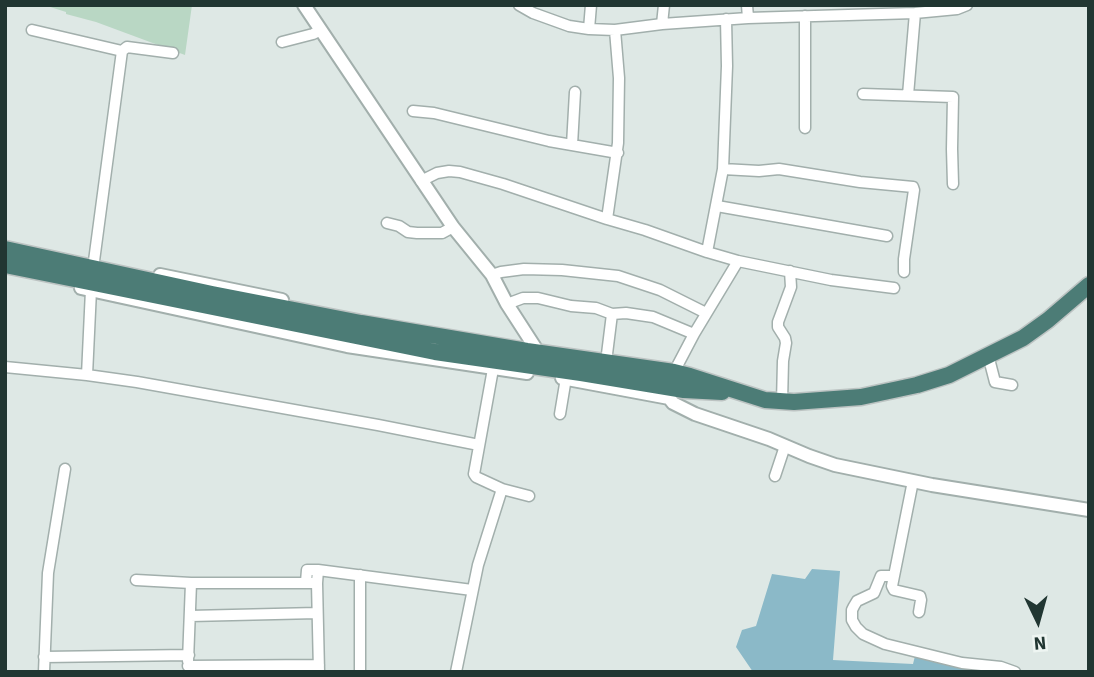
<!DOCTYPE html>
<style>
body{margin:0}
#map{position:relative;width:1094px;height:677px;overflow:hidden;background:#dee8e5;font-family:"Source Sans 3",sans-serif}
canvas{display:block}
.frame{position:absolute;inset:0;border:7px solid #213632;pointer-events:none}
.north{position:absolute;left:1003px;top:586px;width:70px;height:70px;-webkit-text-stroke:5px #eef5f2;paint-order:stroke;rotate:175deg;font-size:19px;font-weight:700;line-height:28px;text-align:center;color:#213632}
.north::after{content:'';display:block;margin:auto;width:24px;height:32px;background:#213632;clip-path:polygon(50% 0,100% 100%,50% 72%,0 100%)}
</style>
<div id="map">
<canvas width="1094" height="677"></canvas>
<div class="frame"></div>
<div class="north">N</div>
</div>
<script>
const g = document.querySelector('canvas').getContext('2d');
g.lineJoin = 'round';
function fillPath(path, color) { g.fillStyle = color; g.fill(path, 'evenodd'); }
const shape = rows => new Path2D(rows.map(r => 'M' + r).join(''));
function trace(path, color, width, dash) { g.strokeStyle = color; g.lineWidth = width; g.lineCap = dash ? 'butt' : 'round'; g.setLineDash(dash || []); g.stroke(path); }
fillPath(shape([
 [44,5,192,5,185,55,96,22,66,14,66,12]
]), '#b9d7c4');
fillPath(shape([
 [812,569,840,571,833,660,913,664,915,656,963,668,1000,672,753,672,736,647,742,630,756,626,772,574,805,579]
]), '#8bb9c8');
const minor = shape([
 [519,5,533,13,569,26,589,29,615,30,662,24,748,18,915,13,957,9,967,5],
 [747,5,748,18],
 [805,16,805,128],
 [662,24,664,5],
 [589,29,591,5],
 [32,30,122,51,94,261],
 [282,42,313,34,321,30],
 [122,51,127,47,173,53],
 [863,94,953,97,952,149,953,184],
 [908,95,915,13],
 [413,111,434,113,549,141,618,153],
 [572,145,575,92],
 [723,169,759,171,779,169,860,182,913,187,914,190,904,259,904,272],
 [421,181,437,173,449,171,460,172,503,184,607,219,645,230,707,252,738,261,831,280,894,288],
 [717,206,887,236],
 [607,219,618,143,619,78,615,30],
 [387,223,399,226,408,232,417,233,442,233,453,227],
 [707,252,723,169,727,66,726,19],
 [492,275,501,272,524,269,562,270,618,276,660,290,706,313],
 [507,304,523,298,538,298,571,306,596,308,612,314,606,362],
 [612,314,626,313,653,317,694,334],
 [988,355,995,382,1012,385],
 [5,367,87,375,137,382,378,425,479,445],
 [674,372,694,334,738,261],
 [87,375,91,290],
 [782,402,783,361,786,343,785,338,778,327,778,322,791,287,790,271],
 [560,414,566,378],
 [775,476,785,446],
 [913,481,892,586,894,590,920,596,921,600,919,612],
 [502,489,529,496],
 [360,575,360,672],
 [894,576,881,576,874,593,857,601,854,606,852,610,852,620,856,627,863,634,885,644,962,663,1001,667,1015,672],
 [136,580,191,583,317,583,319,672],
 [306,582,307,570,318,570],
 [317,583,318,570,472,590],
 [190,616,317,613],
 [44,657,189,655],
 [188,661,191,583],
 [188,666,319,665],
 [44,672,48,573,65,469],
 [456,672,478,565,502,489,476,477,474,474,493,369]
]);
const tertiary = shape([
 [304,5,453,227,492,275,507,304,538,352],
 [160,275,282,300],
 [81,288,347,346,527,373],
 [562,378,669,398],
 [669,392,669,398,673,403,695,414,769,439,809,456,835,465,932,485,1089,510]
]);
const trunk = shape([
 [5,249,212,294,361,323,527,351,674,372,690,376,765,400,794,402,861,397,917,385,949,375,1023,338,1048,320,1089,285],
 [5,265,435,352,581,373,684,390,722,392]
]);
trace(minor, '#a2afac', 13);
trace(tertiary, '#a2afac', 16);
trace(trunk, '#bcc3c2', 19);
trace(minor, '#fff', 10);
trace(tertiary, '#fff', 12);
trace(trunk, '#4c7c76', 16);
</script>
